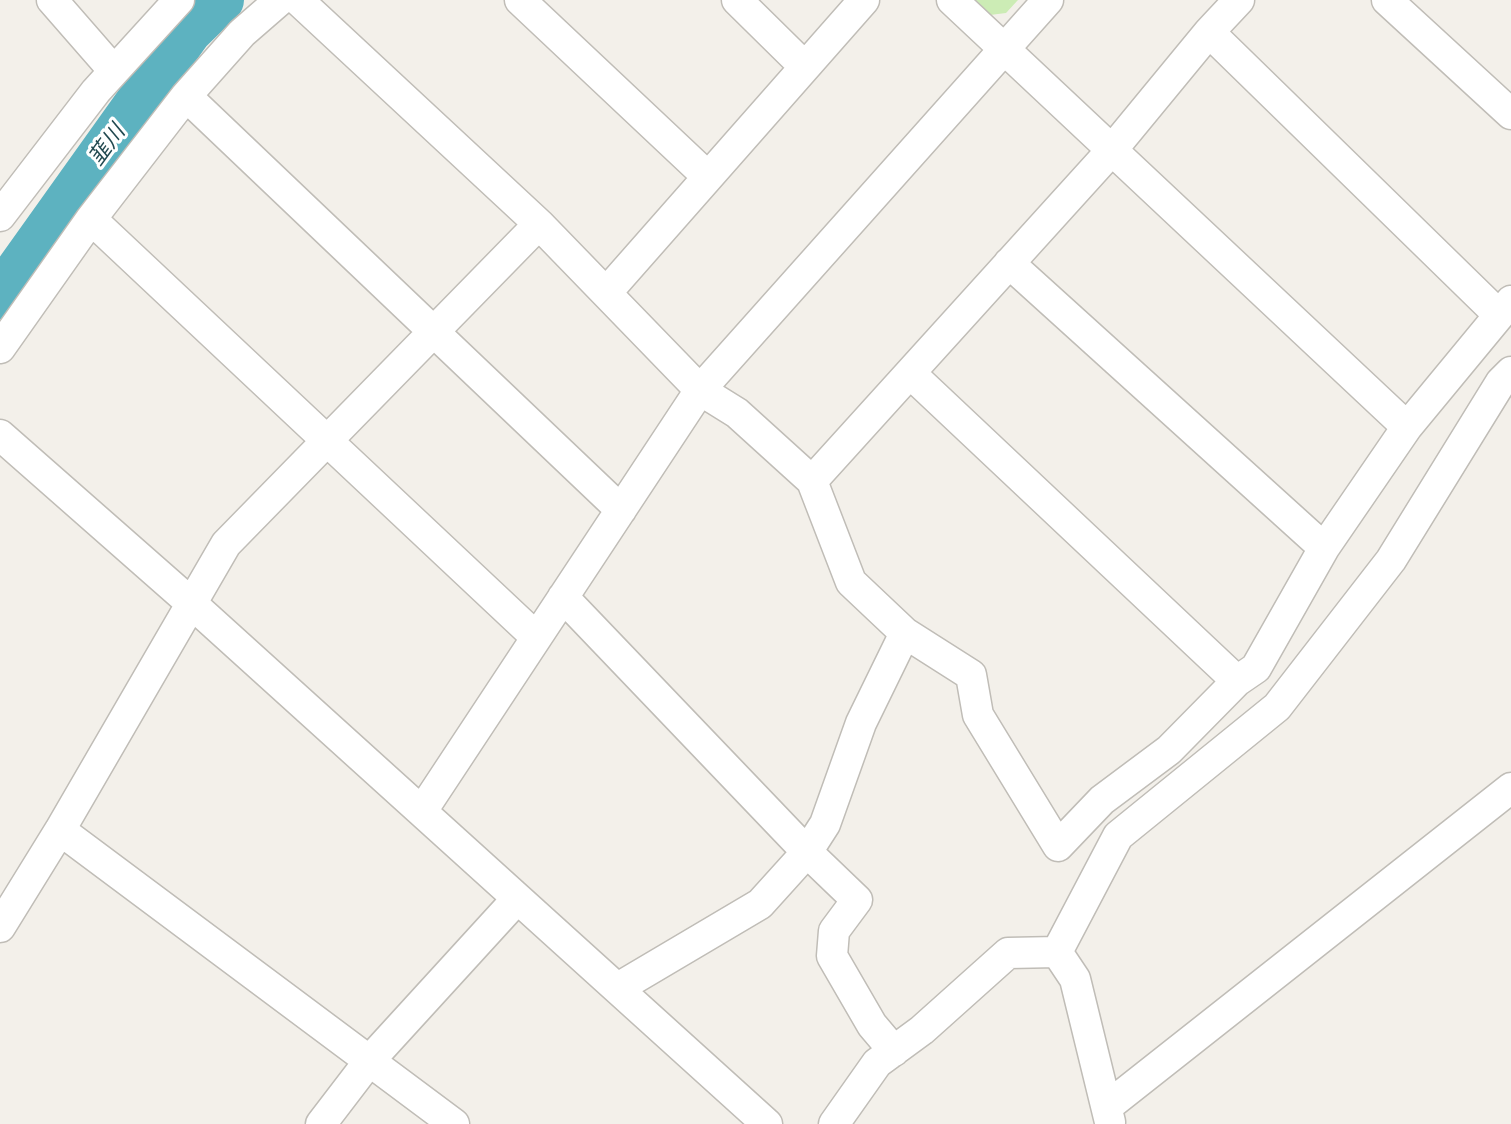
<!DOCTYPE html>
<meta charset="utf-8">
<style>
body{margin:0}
canvas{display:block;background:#f3f0ea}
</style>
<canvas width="1511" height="1124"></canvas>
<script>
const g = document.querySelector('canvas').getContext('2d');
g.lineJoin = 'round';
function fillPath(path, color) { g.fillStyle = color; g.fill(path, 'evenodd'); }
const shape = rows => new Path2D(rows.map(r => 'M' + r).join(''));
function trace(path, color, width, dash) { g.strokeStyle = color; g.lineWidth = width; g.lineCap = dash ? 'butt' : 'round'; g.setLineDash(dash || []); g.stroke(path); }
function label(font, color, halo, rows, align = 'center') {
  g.font = font + ' "Roboto Condensed","Noto Sans JP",sans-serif'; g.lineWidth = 6; g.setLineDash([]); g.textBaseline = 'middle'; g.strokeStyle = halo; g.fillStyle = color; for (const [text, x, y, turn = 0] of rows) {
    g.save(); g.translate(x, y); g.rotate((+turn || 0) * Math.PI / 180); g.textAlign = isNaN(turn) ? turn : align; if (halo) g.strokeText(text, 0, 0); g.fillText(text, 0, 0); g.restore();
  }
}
fillPath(shape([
 [974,0,1018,0,1006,13,990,15]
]), '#ccecb5');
trace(shape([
 [0,296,189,31,221,0]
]), '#5db2c0', 46);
const minor = shape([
 [52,0,114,71],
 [298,0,539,224,700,390,737,413,812,481,851,582,905,633,971,675,978,715,1058,846,1102,800,1169,750,1237,681,1256,668,1324,548,1407,427,1511,301],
 [520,0,708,177],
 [737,0,805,67],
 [952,0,1407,427],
 [1387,0,1511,114],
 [1209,32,1498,314],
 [186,96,621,510],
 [0,216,96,91,179,0],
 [91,219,536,637],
 [1009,263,1324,548],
 [606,293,864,0],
 [0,348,91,219,186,96,242,33,280,0],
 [910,373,1237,681],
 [0,435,191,603,767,1124],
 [812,481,1111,151,1209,32,1239,0],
 [563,597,807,852,760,904,618,988],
 [422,811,700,390,1048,0],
 [60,830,454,1124],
 [0,927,60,830,226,544,539,224],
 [1057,952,1118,836,1277,707,1391,560,1501,382,1511,372],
 [1057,952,1075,979,1110,1122],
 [894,1051,872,1025,832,956,834,931,857,900,807,852,825,824,861,723,905,633],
 [1108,1106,1511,788],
 [321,1124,370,1060,517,899],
 [834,1124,877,1063,922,1030,1008,953,1057,952]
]);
trace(minor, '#c0bdb7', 33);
trace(minor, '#fff', 30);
label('italic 22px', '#224950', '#fff', [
 ["韮川",108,146,-54]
]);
</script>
